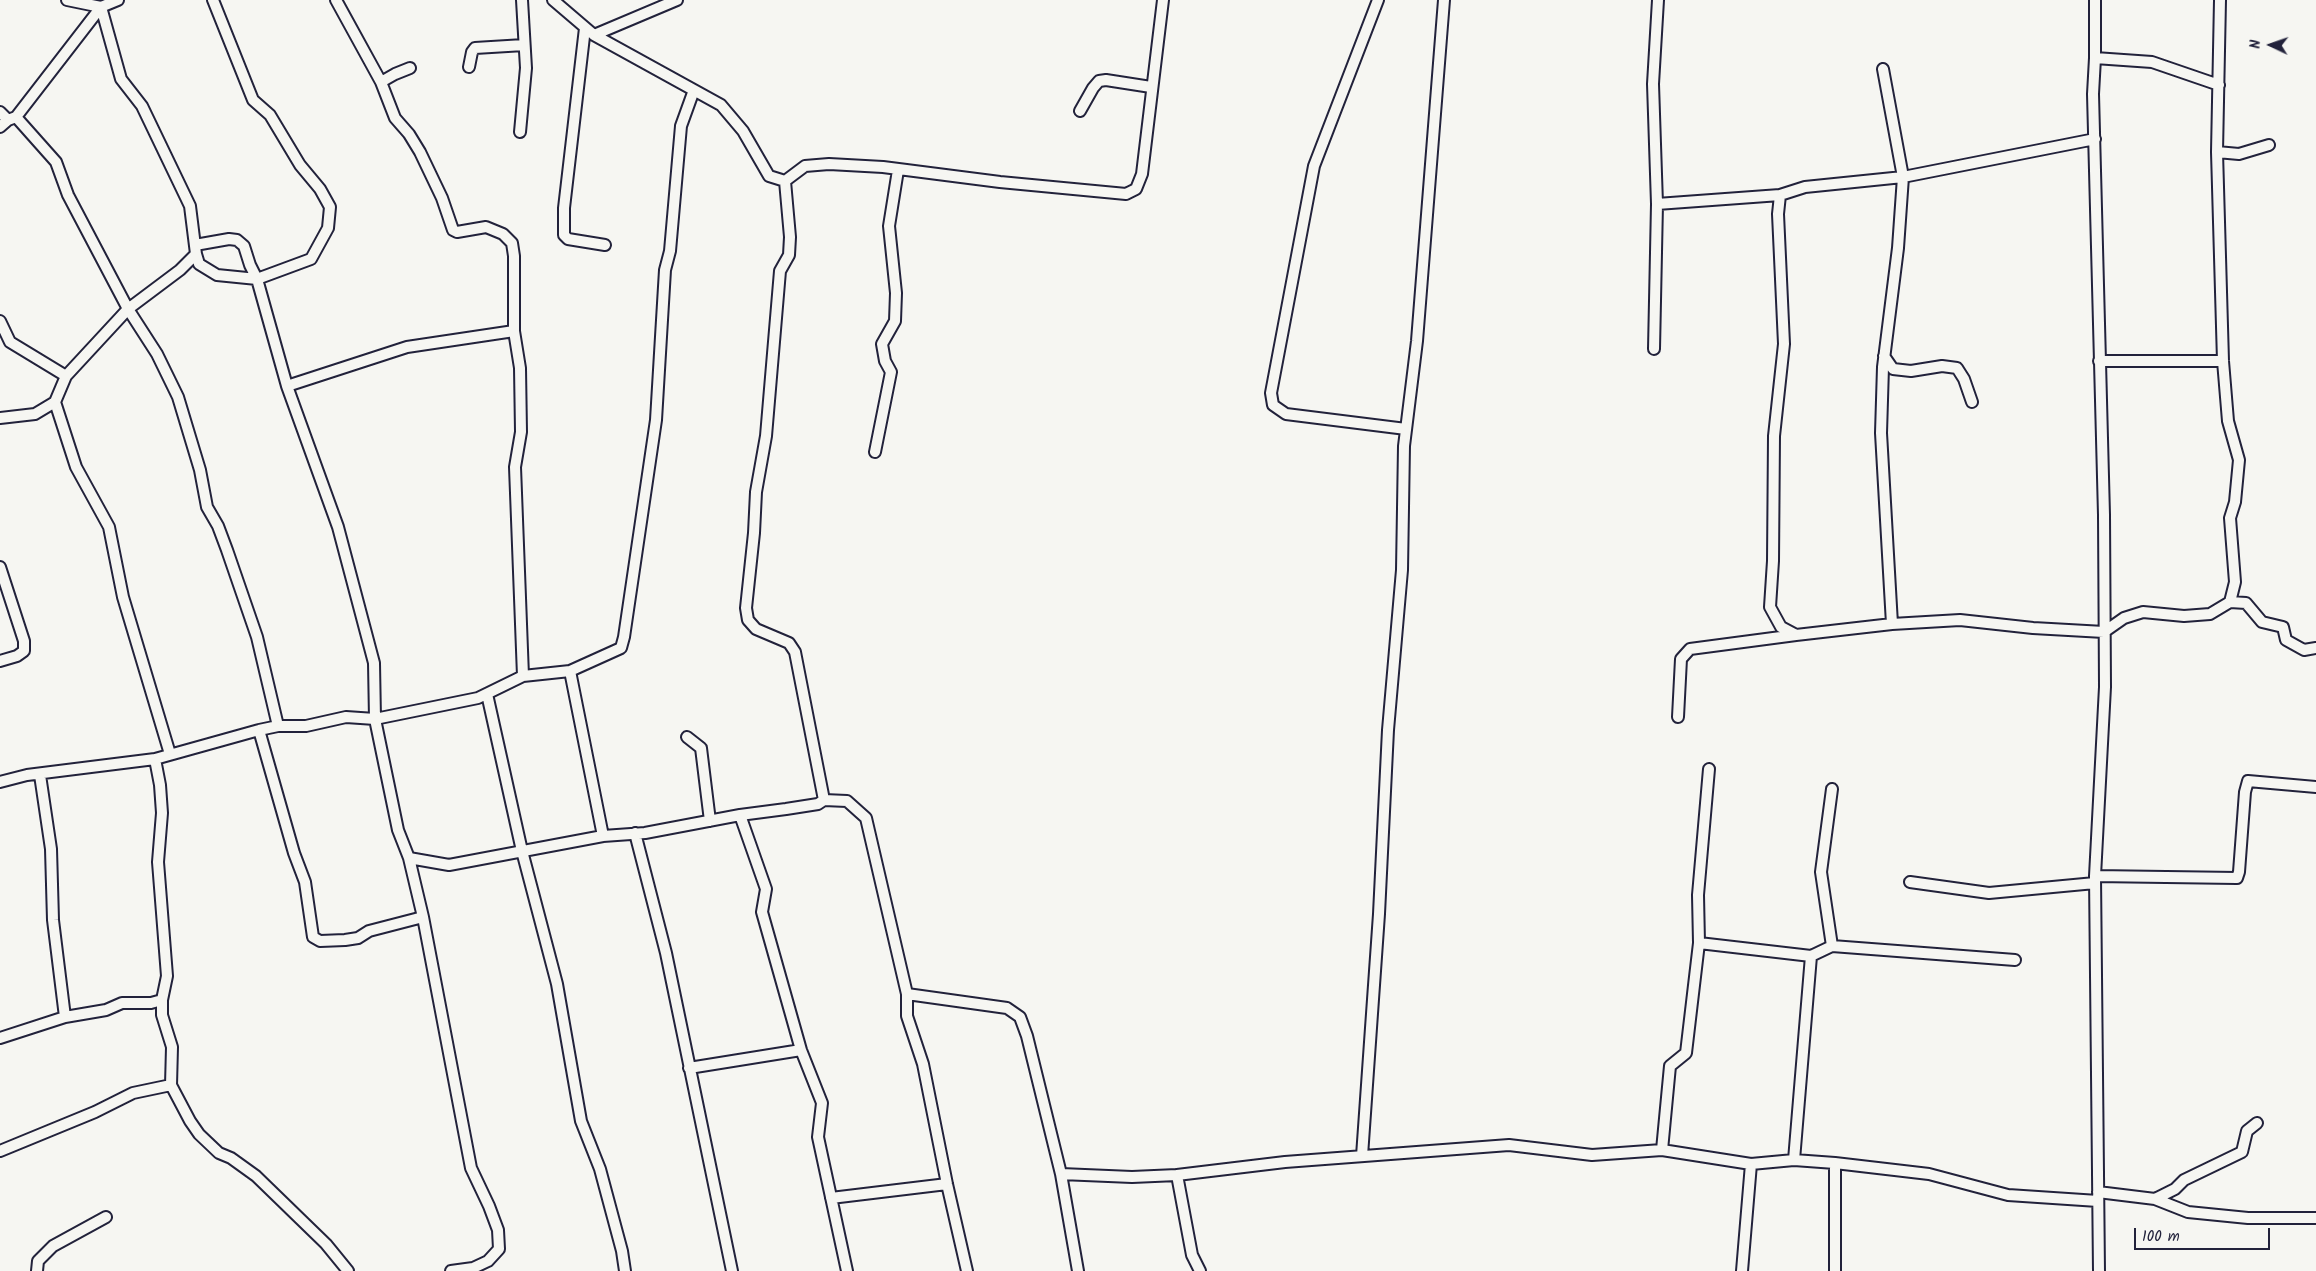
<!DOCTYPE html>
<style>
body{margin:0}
#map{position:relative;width:2316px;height:1271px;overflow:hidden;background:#f6f6f2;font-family:Kalam,sans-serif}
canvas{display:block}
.north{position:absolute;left:2246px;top:20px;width:50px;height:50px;-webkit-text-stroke:4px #f6f6f2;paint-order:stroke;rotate:273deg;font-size:14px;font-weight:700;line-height:20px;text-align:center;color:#22223b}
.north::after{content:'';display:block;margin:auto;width:18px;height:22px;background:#22223b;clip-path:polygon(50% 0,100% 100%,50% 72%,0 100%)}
.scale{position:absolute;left:2134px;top:1228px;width:136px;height:22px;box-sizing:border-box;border:2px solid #22223b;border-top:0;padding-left:6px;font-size:15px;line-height:18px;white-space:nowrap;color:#22223b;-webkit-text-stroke:4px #f6f6f2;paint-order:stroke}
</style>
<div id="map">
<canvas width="2316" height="1271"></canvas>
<div class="north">N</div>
<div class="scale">100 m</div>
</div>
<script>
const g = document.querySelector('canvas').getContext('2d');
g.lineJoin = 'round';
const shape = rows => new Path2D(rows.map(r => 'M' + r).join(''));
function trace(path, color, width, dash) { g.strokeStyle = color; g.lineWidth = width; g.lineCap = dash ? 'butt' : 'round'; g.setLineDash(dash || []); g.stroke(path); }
const minor = shape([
 [67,0,101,7,118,0],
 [213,0,253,100,270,115,300,165,320,189,330,207,328,228,311,259,257,279,287,386,338,527,374,663,375,719,398,830,409,858,423,917,471,1168,489,1206,498,1230,499,1249,488,1261,473,1268,451,1271],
 [336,0,381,82],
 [553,0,594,35,721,105,743,131,769,176,785,181],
 [1378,0,1314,166,1271,393,1273,405,1286,414,1406,429],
 [2095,0,2095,58,2093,94,2104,515,2105,687,2095,876,2099,1271],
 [585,28,564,208,564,235,568,239,605,245],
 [594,35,677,0],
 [2095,58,2152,62,2219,85],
 [469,67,472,52,475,48,524,45],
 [410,68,395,74,381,82,395,118,409,134,420,152,442,198,453,230,457,232,486,227,503,234,512,243,514,256,514,331,520,368,521,432,515,467,523,676],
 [1883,69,1903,177,1898,248,1883,367,1881,433,1892,624],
 [1080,111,1093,88,1099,81,1106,80,1151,87],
 [0,112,8,120,16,117,101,7],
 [16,117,56,162,68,195,128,309,157,354,178,397,200,470,207,507,218,526,227,550,257,637,278,726],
 [0,127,8,120],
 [520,132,526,68,522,0],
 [2095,139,1903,177,1805,187,1780,195,1778,214,1784,344,1774,436,1773,561,1770,607,1781,627,1796,635,1892,624,1960,620,2033,628,2104,632,2124,618,2143,612,2184,616,2210,614,2230,602,2235,582,2230,518,2235,502,2239,460,2228,421,2223,361,2217,152,2220,0],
 [2217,152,2239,154,2269,145],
 [1657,204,1653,84,1658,0],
 [195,245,229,239,237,240,244,246,250,265,257,279,217,275,199,264,196,254],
 [0,321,10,342,66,376],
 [1654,349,1657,204,1780,195],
 [1884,356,1893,369,1911,371,1942,366,1957,368,1964,379,1972,402],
 [2099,361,2223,361],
 [287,386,407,347,514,331],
 [55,402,66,376,128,309,180,270,196,254,190,206,142,106,121,79,101,7],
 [0,418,35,414,55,402,76,467,109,527,123,597,170,754],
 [875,452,891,372,885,361,882,344,895,321,896,293,889,226,898,170],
 [0,567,24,641,24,651,17,656,0,661],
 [2230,602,2246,603,2262,622,2283,627,2286,640,2304,650,2316,648],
 [570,671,621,648,624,637,656,420,665,270,670,251,681,126,694,90],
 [487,694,522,851,557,984,581,1121,600,1169,622,1251,625,1271],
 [1678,717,1681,659,1690,649,1796,635],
 [687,737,701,748,710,821],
 [155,759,160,785,162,813,158,862,167,976,162,1000],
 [40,775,51,849,53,920,65,1017],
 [0,782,27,775,155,759,259,730],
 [824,800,795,652,789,643,756,629,748,620,746,608,754,533,756,492,766,436,780,271,789,255,790,237,785,181,805,166,829,164,883,167,1000,182,1126,194,1136,189,1142,174,1163,0],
 [740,815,766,889,762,912,801,1050,822,1103,818,1137,847,1271],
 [635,833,666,953,732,1271],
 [409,858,449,865,603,836,645,833,740,815,786,809,818,804,824,800,847,801,866,818,907,994,907,1016,923,1064,947,1184,967,1271],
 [2095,876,2237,878,2239,872,2245,792,2248,781,2316,787],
 [1910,882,1989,893,2095,883],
 [423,917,369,931,358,938,345,940,320,941,313,937,305,882,294,853,259,730,278,726,306,726,346,717,375,719,478,698,523,676,570,671,603,836],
 [1699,943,1811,956,1832,946,1821,872,1832,789],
 [1832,946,2015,960],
 [907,994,1007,1008,1020,1017,1027,1036,1061,1174,1078,1271],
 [0,1038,65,1017,106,1010,122,1003,151,1003,162,1000,162,1015,172,1047,171,1085,190,1121,199,1134,219,1153,231,1158,256,1176,326,1244,348,1271],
 [689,1068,801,1050],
 [1662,1150,1670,1066,1686,1053,1699,943,1698,895,1709,769],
 [0,1151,95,1112,133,1093,171,1085],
 [1362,1156,1379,914,1388,730,1402,570,1404,446,1417,341,1444,0],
 [1794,1160,1811,956],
 [1061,1174,1132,1177,1177,1175,1285,1162,1509,1145,1592,1155,1662,1150,1751,1164,1794,1160,1835,1163,1929,1174,2008,1195,2098,1201],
 [1177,1175,1192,1255,1200,1271],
 [2098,1192,2155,1199,2188,1212,2248,1218,2316,1218],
 [831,1198,947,1184],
 [2155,1199,2175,1189,2184,1180,2242,1152,2247,1131,2257,1123],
 [37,1271,38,1261,53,1246,106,1217],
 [1742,1271,1751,1164],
 [1835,1271,1835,1163]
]);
trace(minor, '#22223b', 14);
trace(minor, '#f6f6f2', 10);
</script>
